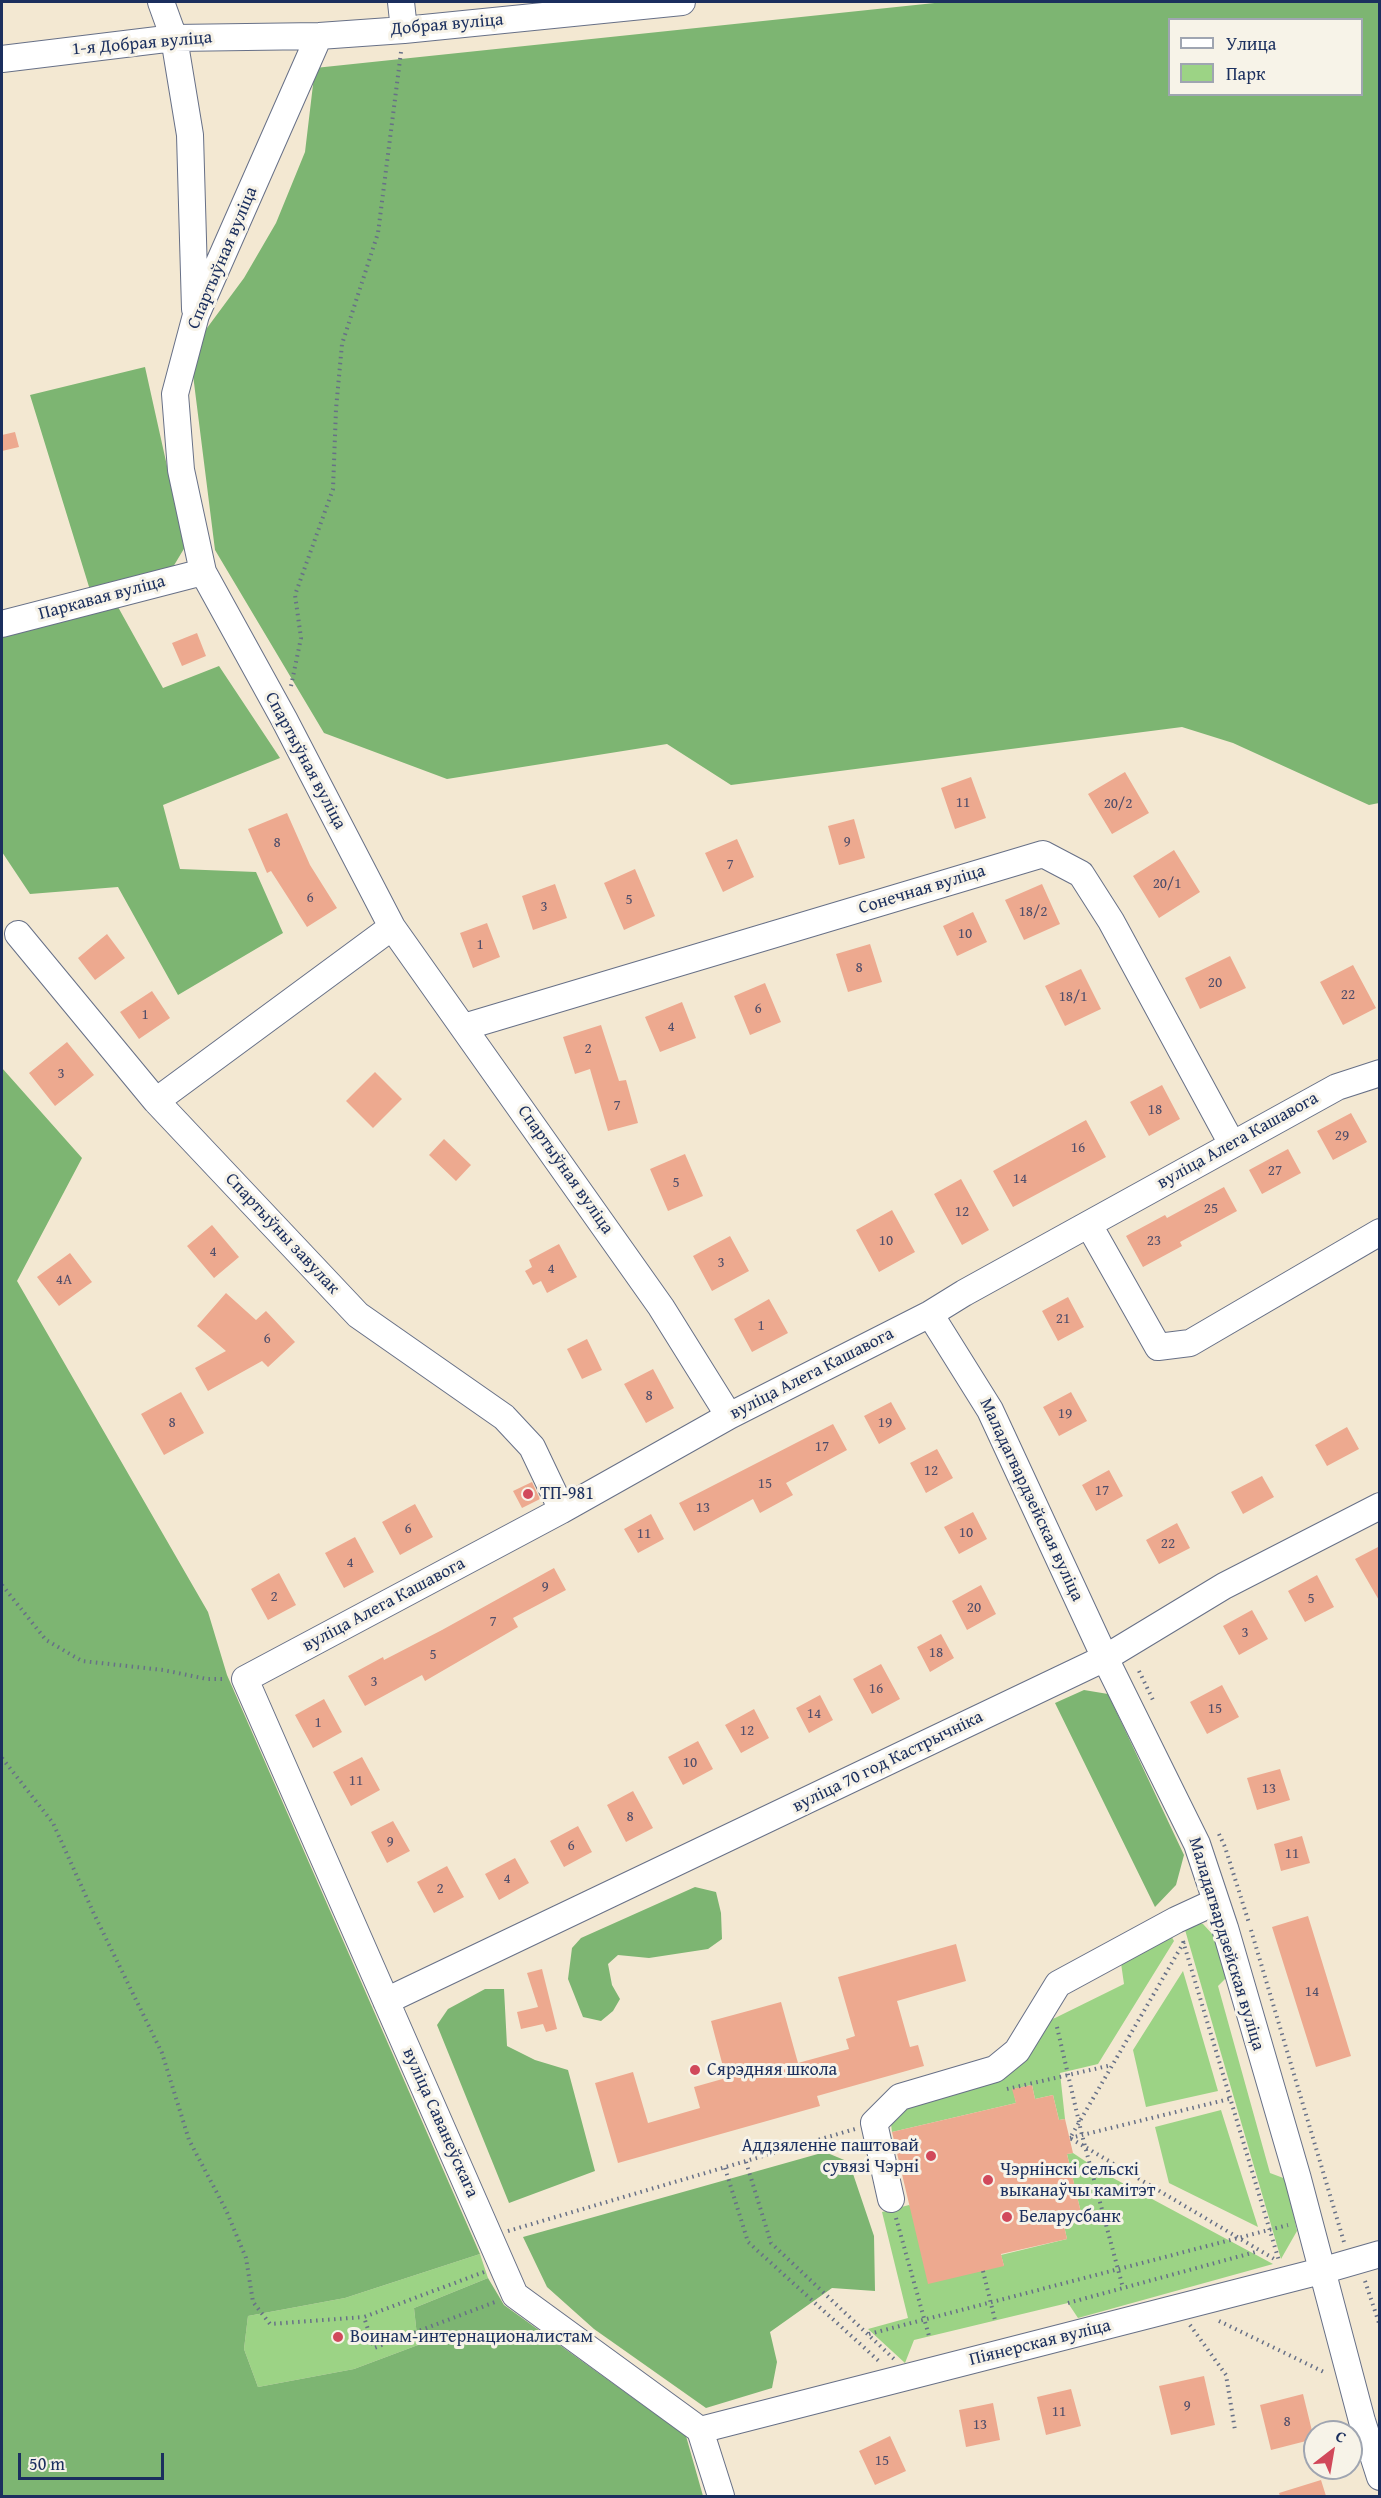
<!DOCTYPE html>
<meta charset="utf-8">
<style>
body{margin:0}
#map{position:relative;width:1381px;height:2498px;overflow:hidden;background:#f3e8d2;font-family:"Gentium Book Plus",serif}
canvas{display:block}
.frame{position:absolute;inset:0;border:3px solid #1b2f5e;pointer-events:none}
.legend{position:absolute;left:1168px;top:18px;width:195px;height:78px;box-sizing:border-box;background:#f7f3e8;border:2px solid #9fa5b1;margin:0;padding:8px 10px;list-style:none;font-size:18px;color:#1b2f5e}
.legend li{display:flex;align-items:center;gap:12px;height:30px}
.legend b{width:30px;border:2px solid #9fa5b1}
.north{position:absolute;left:1303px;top:2420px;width:60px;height:60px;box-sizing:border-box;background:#f7f3e8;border:2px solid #9fa5b1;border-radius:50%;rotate:31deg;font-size:16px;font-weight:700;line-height:24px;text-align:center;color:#1b2f5e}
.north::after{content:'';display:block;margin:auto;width:21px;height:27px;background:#d1495b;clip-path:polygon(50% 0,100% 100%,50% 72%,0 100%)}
.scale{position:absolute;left:18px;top:2453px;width:146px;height:27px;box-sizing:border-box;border:3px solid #1b2f5e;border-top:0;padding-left:8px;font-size:18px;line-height:21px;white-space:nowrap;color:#1b2f5e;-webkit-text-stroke:4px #f7f3e8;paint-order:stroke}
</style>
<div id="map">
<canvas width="1381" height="2498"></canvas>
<div class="frame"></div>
<ul class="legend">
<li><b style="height:8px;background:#fff"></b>Улица</li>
<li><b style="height:16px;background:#9cd385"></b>Парк</li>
</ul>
<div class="north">С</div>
<div class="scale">50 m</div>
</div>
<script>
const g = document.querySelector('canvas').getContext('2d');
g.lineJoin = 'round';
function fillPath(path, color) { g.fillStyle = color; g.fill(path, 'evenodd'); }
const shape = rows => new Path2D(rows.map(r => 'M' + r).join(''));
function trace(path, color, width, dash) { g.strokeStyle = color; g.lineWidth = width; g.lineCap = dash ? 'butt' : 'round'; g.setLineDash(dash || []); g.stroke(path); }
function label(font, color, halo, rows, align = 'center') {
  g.font = font + ' "Gentium Book Plus",serif'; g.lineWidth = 6; g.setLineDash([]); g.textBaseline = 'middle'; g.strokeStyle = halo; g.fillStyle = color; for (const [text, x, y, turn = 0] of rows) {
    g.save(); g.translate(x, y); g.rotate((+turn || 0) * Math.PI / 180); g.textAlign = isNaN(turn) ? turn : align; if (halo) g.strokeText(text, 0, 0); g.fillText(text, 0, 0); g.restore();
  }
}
fillPath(shape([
 [1192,1920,1203,1924,1215,1937,1227,1977,1218,1986,1270,2173,1286,2179,1297,2231,1281,2259,1183,1923],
 [1169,1932,1174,1941,1098,2064,1060,2073,1065,2119,1059,2120,1053,2095,1035,2099,1032,2085,1013,2089,1016,2103,892,2132,891,2124,905,2108,997,2082,1038,2023,1055,2018,1124,1984,1120,1956],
 [1183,1971,1218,2091,1146,2107,1133,2050],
 [1221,2110,1258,2227,1169,2183,1155,2127],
 [1073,2153,1100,2171,1273,2264,1078,2318,1068,2303,914,2340,905,2363,868,2329,908,2318,882,2212,909,2205,1004,2266,1001,2255,1067,2239,1063,2221,1082,2217,1067,2154],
 [480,2254,488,2278,414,2308,418,2345,354,2369,258,2387,244,2349,248,2316,345,2298]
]), '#9cd385');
fillPath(shape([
 [944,2,1379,2,1379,803,1369,805,1233,743,1182,727,731,785,667,744,447,779,324,733,215,550,190,351,244,278,276,223,305,152,315,68],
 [1170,20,1362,20,1362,94,1170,94],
 [145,367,185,547,173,567,90,590,30,395],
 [118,607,163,688,219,666,280,758,163,805,180,869,256,872,283,933,178,995,118,887,30,894,2,852,2,634],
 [2,1068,82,1158,17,1281,208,1612,227,1675,480,2254,345,2298,248,2316,244,2349,258,2387,354,2369,418,2345,414,2308,488,2278,504,2305,686,2436,703,2496,2,2496],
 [1084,1690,1108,1694,1184,1855,1176,1885,1155,1907,1055,1703],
 [695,1887,716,1892,721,1913,722,1939,708,1949,649,1958,618,1955,608,1964,612,1985,620,1999,613,2011,601,2021,583,2017,568,1979,572,1948,581,1938],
 [485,1989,504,1989,507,2046,535,2060,568,2070,595,2171,509,2203,437,2025,448,2009],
 [825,2152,849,2162,874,2236,875,2291,832,2288,770,2332,777,2362,772,2388,706,2408,594,2329,547,2287,523,2237]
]), '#7db572');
fillPath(shape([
 [15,432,19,447,2,451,2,435],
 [197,633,206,656,182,666,172,643],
 [1125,772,1149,813,1112,834,1088,794],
 [971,777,986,818,955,829,941,788],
 [287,813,310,865,337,908,307,927,271,871,267,873,248,829],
 [854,819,865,858,839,865,828,826],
 [737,839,754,877,723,892,705,853],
 [1174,850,1200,892,1159,918,1133,876],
 [635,869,655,916,624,930,604,883],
 [555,884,567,918,533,930,522,896],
 [1042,884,1060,924,1024,940,1005,900],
 [973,912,987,942,957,956,943,926],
 [487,923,500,957,473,968,460,933],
 [107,934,125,958,95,980,78,958],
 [870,944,882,982,848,992,836,954],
 [1230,956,1246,988,1200,1009,1185,978],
 [1353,965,1376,1008,1343,1025,1320,982],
 [1081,969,1101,1009,1065,1026,1045,986],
 [765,983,781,1022,750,1035,734,996],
 [152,991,170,1018,139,1039,120,1012],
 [682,1002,696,1038,660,1052,645,1017],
 [601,1025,619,1081,626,1080,638,1123,608,1131,590,1069,575,1074,563,1037],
 [67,1042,94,1075,55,1106,29,1073],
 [375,1072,402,1099,373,1128,346,1101],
 [1162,1085,1180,1119,1149,1136,1130,1102],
 [1351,1113,1367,1142,1333,1160,1317,1131],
 [1086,1120,1106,1157,1013,1207,993,1171],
 [444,1139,471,1165,456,1181,429,1155],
 [1288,1149,1301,1173,1262,1194,1249,1170],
 [685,1154,703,1196,668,1211,650,1169],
 [961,1179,989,1230,962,1245,934,1194],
 [1224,1187,1237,1211,1180,1242,1182,1246,1143,1267,1126,1236,1165,1215,1167,1218],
 [892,1210,915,1252,879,1272,856,1230],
 [212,1225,239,1257,214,1278,187,1246],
 [730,1236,749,1271,712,1291,693,1256],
 [559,1244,577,1277,547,1293,541,1281,533,1285,525,1271,532,1267,529,1260],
 [70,1253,92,1282,59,1306,37,1277],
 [226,1293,256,1320,266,1311,295,1342,268,1367,262,1361,208,1391,195,1368,226,1351,197,1326],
 [1068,1297,1084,1327,1058,1341,1042,1311],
 [769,1299,788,1333,752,1352,734,1319],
 [587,1339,602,1370,582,1379,567,1349],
 [653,1369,674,1408,646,1423,624,1384],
 [181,1392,204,1433,164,1455,141,1414],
 [1071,1392,1087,1421,1059,1436,1043,1407],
 [891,1402,906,1429,879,1444,864,1416],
 [833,1424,847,1450,786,1483,793,1495,760,1513,753,1499,694,1531,679,1503],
 [1347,1427,1359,1449,1327,1466,1315,1445],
 [937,1449,953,1478,926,1493,910,1463],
 [1109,1470,1123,1496,1096,1511,1082,1485],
 [1262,1476,1274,1497,1243,1514,1231,1492],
 [532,1482,540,1499,522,1508,513,1491],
 [415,1504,433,1537,400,1555,382,1522],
 [973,1512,987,1539,959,1554,944,1527],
 [651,1514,664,1539,638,1553,624,1529],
 [1177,1523,1190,1548,1159,1564,1146,1540],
 [355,1537,374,1572,344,1588,325,1553],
 [1380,1546,1380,1602,1355,1559],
 [554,1568,566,1590,513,1618,518,1627,425,1681,422,1675,365,1706,348,1676,383,1657,384,1660,442,1630],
 [279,1573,296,1605,268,1620,251,1589],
 [1317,1575,1334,1607,1305,1622,1288,1591],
 [981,1585,996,1614,967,1630,952,1601],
 [1252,1610,1268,1639,1239,1655,1223,1626],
 [941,1634,954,1658,930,1672,917,1647],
 [881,1664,900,1699,872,1714,853,1679],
 [1222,1685,1239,1717,1207,1734,1190,1702],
 [820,1695,833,1720,809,1733,796,1708],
 [324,1699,342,1732,313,1748,295,1715],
 [754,1709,769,1738,741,1753,725,1725],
 [698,1741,713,1769,683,1785,668,1757],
 [362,1757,380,1790,351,1806,333,1772],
 [1280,1769,1290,1800,1257,1810,1247,1778],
 [633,1791,653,1828,626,1842,607,1805],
 [393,1821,410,1851,387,1863,371,1832],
 [578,1826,592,1852,564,1867,550,1841],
 [1302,1836,1310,1863,1281,1871,1274,1844],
 [515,1858,529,1883,499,1900,485,1874],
 [447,1866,464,1897,434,1913,417,1882],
 [1308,1916,1351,2056,1316,2067,1272,1927],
 [956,1944,966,1981,897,2001,910,2047,918,2045,924,2066,817,2096,820,2106,618,2163,595,2083,633,2072,648,2123,700,2108,694,2087,726,2078,711,2021,781,2002,798,2063,849,2049,846,2039,855,2036,838,1977],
 [542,1969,557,2029,546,2032,543,2024,521,2029,517,2012,538,2007,527,1973],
 [1032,2085,1035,2099,1053,2095,1059,2120,1065,2119,1073,2153,1067,2154,1082,2217,1063,2221,1067,2239,1001,2254,1004,2266,928,2284,892,2132,1016,2103,1012,2089],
 [1204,2376,1215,2425,1171,2435,1159,2386],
 [1071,2389,1081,2426,1046,2435,1037,2397],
 [1303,2394,1314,2439,1271,2450,1260,2405],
 [993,2403,1000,2440,966,2447,959,2410],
 [890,2436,906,2471,875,2485,859,2451],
 [1321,2480,1326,2496,1280,2496,1279,2493]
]), '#eda98f');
const minor = shape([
 [161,2,174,38,190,135,195,309],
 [401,2,404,30],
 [319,36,196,315,175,394,181,470,203,572,284,719,392,927,661,1307,729,1416],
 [2,59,174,38,319,36,404,30,682,2],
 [2,624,203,572],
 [18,934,156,1101,358,1315,504,1417,532,1447,562,1510],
 [464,1027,1043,854,1081,874,1111,921,1232,1144],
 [156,1101,392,927],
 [1089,1225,1158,1347,1190,1343,1380,1232],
 [930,1314,990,1410,1105,1658,1197,1844,1225,1928,1298,2179,1362,2421,1380,2477],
 [386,2001,1105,1658,1224,1586,1380,1506],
 [891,2199,874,2123,900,2097,995,2069,1017,2051,1058,1984,1176,1920,1215,1902],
 [700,2430,1321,2271,1380,2254],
 [721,2496,700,2430,515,2295,245,1679,562,1510,729,1416,930,1314,964,1293,1337,1087,1380,1073]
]);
trace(minor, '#677087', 28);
trace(shape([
 [291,686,301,638,295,595,333,489,336,409,342,344,378,233,401,52],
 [2,1585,46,1640,82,1661,163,1670,207,1679,226,1679],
 [1139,1671,1153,1700],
 [2,1758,53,1823,94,1914,162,2053,189,2140,226,2210,246,2258,253,2302,270,2324,364,2317],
 [1219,1834,1225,1847,1249,1923],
 [1251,1930,1344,2242],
 [1183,1941,1279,2261],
 [1184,1942,1070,2138,1276,2260],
 [1057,2027,1082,2135,1123,2288],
 [1007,2089,1112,2065],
 [1070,2138,1229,2099],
 [746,2162,771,2243,894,2359],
 [725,2168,748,2242,881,2363],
 [896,2218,929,2336],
 [508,2231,855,2129],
 [983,2271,995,2320],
 [484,2272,364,2317,374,2348,495,2302],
 [1365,2281,1380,2326],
 [1068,2303,1259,2251],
 [1219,2321,1326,2373],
 [1190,2325,1226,2375,1235,2430],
 [869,2334,1288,2225]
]), '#677087', 4, [1.5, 4.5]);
trace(minor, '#fff', 26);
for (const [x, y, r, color] of [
 [528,1494,6,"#d1495b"],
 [695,2070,6,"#d1495b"],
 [931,2156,6,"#d1495b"],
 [988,2180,6,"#d1495b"],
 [1007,2217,6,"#d1495b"],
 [338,2337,6,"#d1495b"]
]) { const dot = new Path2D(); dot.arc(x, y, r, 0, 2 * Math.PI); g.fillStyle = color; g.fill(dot); trace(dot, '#f7f3e8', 2); }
label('15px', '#504e6a', null, [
 ["11",963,803],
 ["20/2",1118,804],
 ["9",847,842],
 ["8",277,843],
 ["7",730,865],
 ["20/1",1167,884],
 ["6",310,898],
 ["5",629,900],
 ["3",544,907],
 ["18/2",1033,912],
 ["10",965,934],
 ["1",480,945],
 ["8",859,968],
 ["20",1215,983],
 ["22",1348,995],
 ["18/1",1073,997],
 ["6",758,1009],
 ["1",145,1015],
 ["4",671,1027],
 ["2",588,1049],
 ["3",61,1074],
 ["7",617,1106],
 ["18",1155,1110],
 ["29",1342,1136],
 ["16",1078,1148],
 ["27",1275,1171],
 ["14",1020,1179],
 ["5",676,1183],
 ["25",1211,1209],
 ["12",962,1212],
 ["10",886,1241],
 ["23",1154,1241],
 ["4",213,1252],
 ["3",721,1263],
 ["4",551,1269],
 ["4А",64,1280],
 ["21",1063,1319],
 ["1",761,1326],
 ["6",267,1339],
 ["8",649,1396],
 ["19",1065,1414],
 ["8",172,1423],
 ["19",885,1423],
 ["17",822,1447],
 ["12",931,1471],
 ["15",765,1484],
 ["17",1102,1491],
 ["13",703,1508],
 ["6",408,1529],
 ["10",966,1533],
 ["11",644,1534],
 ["22",1168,1544],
 ["4",350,1563],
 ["9",545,1587],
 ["2",274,1597],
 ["5",1311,1599],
 ["20",974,1608],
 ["7",493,1622],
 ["3",1245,1633],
 ["18",936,1653],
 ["5",433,1655],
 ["3",374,1682],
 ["16",876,1689],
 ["15",1215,1709],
 ["14",814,1714],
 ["1",318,1723],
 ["12",747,1731],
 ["10",690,1763],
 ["11",356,1781],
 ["13",1269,1789],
 ["8",630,1817],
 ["9",390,1842],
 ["6",571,1846],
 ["11",1292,1854],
 ["4",507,1879],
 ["2",440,1889],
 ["14",1312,1992],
 ["9",1187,2406],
 ["11",1059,2412],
 ["8",1287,2422],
 ["13",980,2425],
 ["15",882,2461]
]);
label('18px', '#1b2f5e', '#f7f3e8', [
 ["Добрая вуліца",447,25,-5],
 ["1-я Добрая вуліца",142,44,-5],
 ["Спартыўная вуліца",223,258,-67],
 ["Паркавая вуліца",102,598,-15],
 ["Спартыўная вуліца",305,761,62],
 ["Сонечная вуліца",922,890,-17],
 ["вуліца Алега Кашавога",1238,1141,-29],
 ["Спартыўная вуліца",565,1170,55],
 ["Спартыўны завулак",282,1234,47],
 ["вуліца Алега Кашавога",812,1374,-27],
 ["Маладагвардзейская вуліца",1031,1500,65],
 ["вуліца Алега Кашавога",384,1605,-28],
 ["вуліца 70 год Кастрычніка",888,1762,-26],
 ["Маладагвардзейская вуліца",1226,1944,73],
 ["вуліца Саванеўскага",440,2123,66],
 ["Піянерская вуліца",1040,2343,-14]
]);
label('18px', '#1b2f5e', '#f7f3e8', [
 ["ТП-981",540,1494],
 ["Сярэдняя школа",707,2070],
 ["Аддзяленне паштовай",919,2146,"right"],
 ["сувязі Чэрні",919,2167,"right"],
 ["Чэрнінскі сельскі",1000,2170],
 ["выканаўчы камітэт",1000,2191],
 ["Беларусбанк",1019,2217],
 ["Воинам-интернационалистам",350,2337]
], 'left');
</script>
